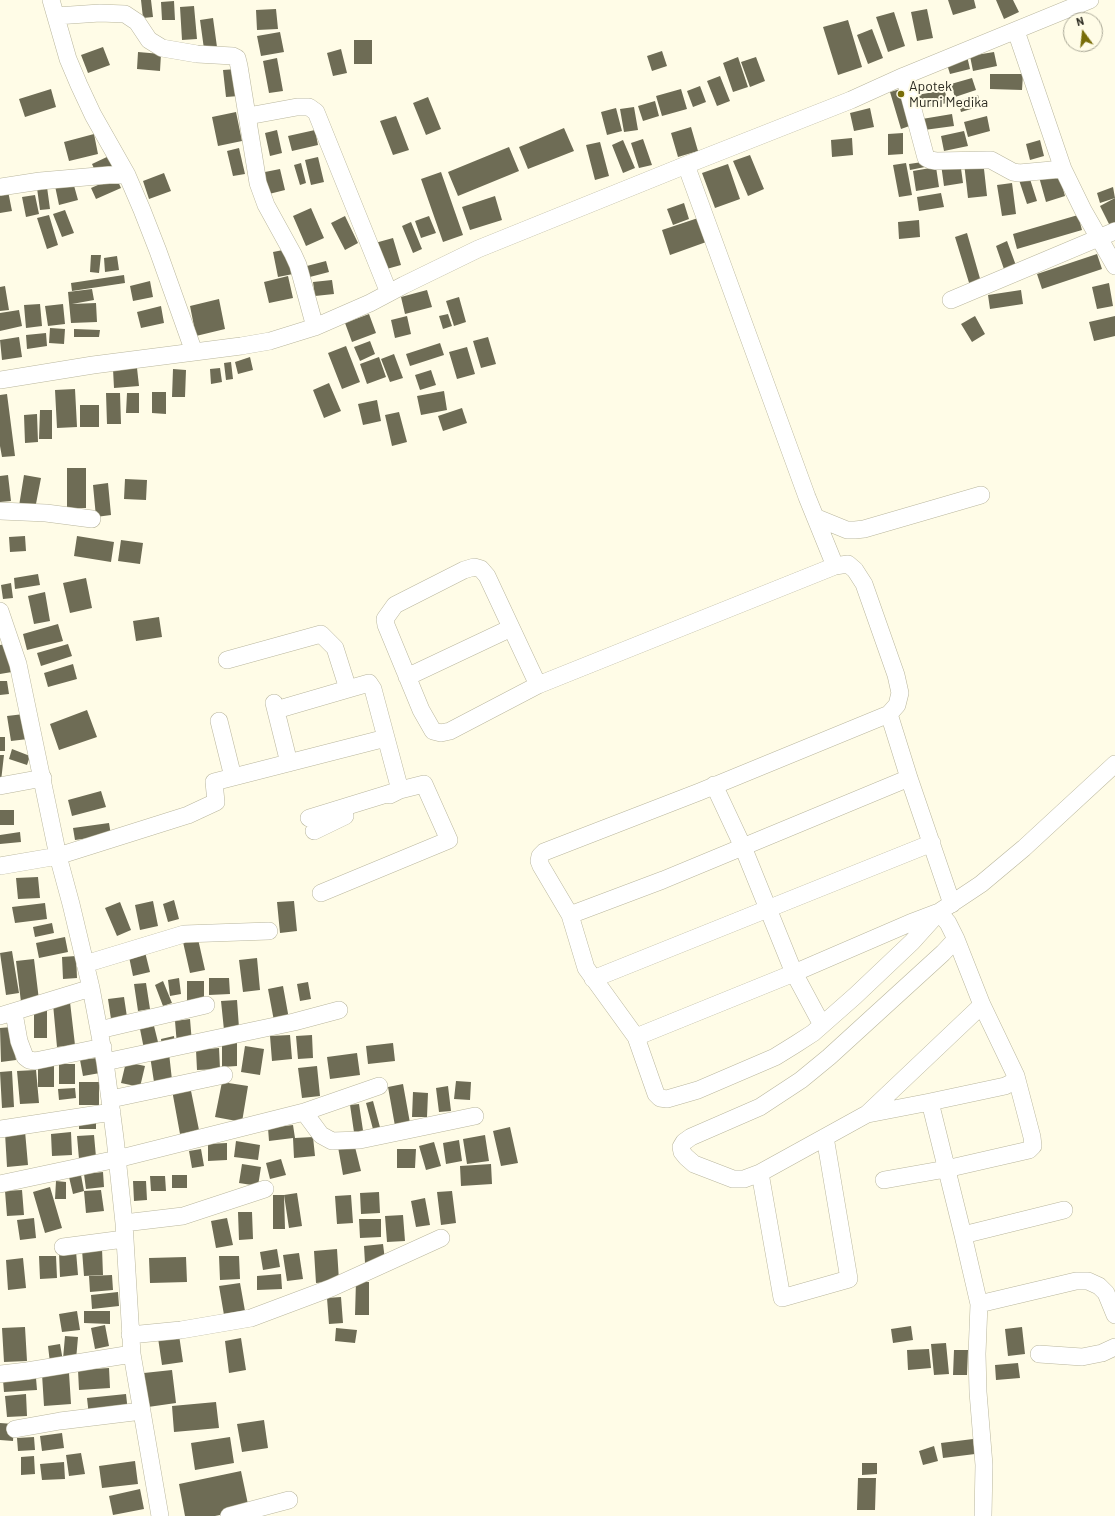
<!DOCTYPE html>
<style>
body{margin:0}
#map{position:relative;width:1115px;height:1516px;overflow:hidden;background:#fffce7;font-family:Barlow,sans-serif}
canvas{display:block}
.north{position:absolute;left:1063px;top:12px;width:40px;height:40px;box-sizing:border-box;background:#fffce7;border:1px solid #aaa897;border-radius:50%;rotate:345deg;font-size:11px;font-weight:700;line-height:16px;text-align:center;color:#2b2a20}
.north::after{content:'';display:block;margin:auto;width:14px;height:18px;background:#786d08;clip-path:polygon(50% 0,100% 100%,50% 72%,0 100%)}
</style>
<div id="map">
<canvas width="1115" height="1516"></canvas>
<div class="north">N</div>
</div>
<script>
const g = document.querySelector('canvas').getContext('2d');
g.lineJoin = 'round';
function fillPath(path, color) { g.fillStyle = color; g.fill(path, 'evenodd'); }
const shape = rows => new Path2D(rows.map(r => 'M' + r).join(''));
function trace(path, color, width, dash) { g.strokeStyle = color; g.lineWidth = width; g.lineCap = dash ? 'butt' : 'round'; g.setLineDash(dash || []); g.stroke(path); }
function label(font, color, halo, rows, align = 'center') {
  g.font = font + ' Barlow,sans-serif'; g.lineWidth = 4; g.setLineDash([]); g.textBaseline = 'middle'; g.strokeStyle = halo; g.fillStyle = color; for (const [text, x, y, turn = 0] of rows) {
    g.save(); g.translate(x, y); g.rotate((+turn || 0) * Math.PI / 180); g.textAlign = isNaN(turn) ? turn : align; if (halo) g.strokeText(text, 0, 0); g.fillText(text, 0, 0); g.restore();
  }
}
fillPath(shape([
 [141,0,151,0,153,17,143,18],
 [948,0,974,0,976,8,953,15],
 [996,0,1013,0,1019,12,1004,19],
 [174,1,175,20,162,20,161,2],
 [194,6,197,39,182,40,180,7],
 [276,9,278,29,257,30,256,10],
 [927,9,933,38,917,41,911,12],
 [894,12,905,46,888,52,876,17],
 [213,18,217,47,204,49,200,20],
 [848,20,862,67,838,75,823,27],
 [872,29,883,58,868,64,857,35],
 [280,32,284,52,261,56,257,36],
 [354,40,372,40,372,64,354,64],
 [103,47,110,65,88,73,81,55],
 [341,49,347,73,333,76,327,53],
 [662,51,667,66,652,71,647,56],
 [138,52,161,54,160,71,137,69],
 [994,52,997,66,973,71,970,56],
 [967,56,970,69,950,74,946,61],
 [738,57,748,87,733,92,723,63],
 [756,57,765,81,750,87,741,62],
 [277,58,283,91,269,93,263,61],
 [237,69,239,96,226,97,223,70],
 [990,74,1023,74,1022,90,990,89],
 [720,76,730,101,717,106,707,81],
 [972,78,976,90,955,97,951,84],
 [700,86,706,102,693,107,687,91],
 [904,88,915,124,901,129,890,92],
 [51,89,56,107,25,117,19,99],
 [681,89,687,109,662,116,656,96],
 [945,90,947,103,919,109,917,95],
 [978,95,981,106,961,112,958,101],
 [428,97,441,129,426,135,413,103],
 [655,101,659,116,643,121,638,106],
 [634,107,638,130,624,132,620,109],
 [616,108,622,131,607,135,601,112],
 [870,108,874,127,854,131,850,113],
 [236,112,242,141,218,146,212,117],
 [952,114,954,126,924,130,922,119],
 [396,116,409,150,393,155,380,121],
 [987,116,990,131,968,137,964,122],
 [691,127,698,151,678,157,671,133],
 [564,128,574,151,528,169,519,147],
 [277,130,282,153,270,156,265,133],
 [315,130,318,145,292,151,288,136],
 [964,131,968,146,944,151,941,136],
 [903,133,903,154,888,155,888,134],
 [94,134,98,154,69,161,64,142],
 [852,138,853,155,832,157,831,140],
 [643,139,652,165,639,168,631,143],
 [623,140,635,168,623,173,612,145],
 [1040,140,1044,156,1030,160,1026,144],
 [600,142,609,176,595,180,586,145],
 [509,147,519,171,458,196,448,172],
 [239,148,245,174,233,176,227,151],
 [750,155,764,189,748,196,733,161],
 [109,156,114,167,97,175,92,164],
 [318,157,324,182,311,185,305,160],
 [983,160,987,196,968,198,964,163],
 [929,161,930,166,910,170,909,164],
 [960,161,963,183,944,186,941,164],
 [301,163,306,183,300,185,294,165],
 [906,163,912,195,899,197,893,165],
 [728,164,740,199,715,208,702,173],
 [936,167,939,187,916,191,913,171],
 [280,169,285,190,265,195,260,173],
 [1058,171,1065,196,1046,202,1039,177],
 [441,172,463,235,443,242,421,179],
 [164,173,171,191,149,199,143,181],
 [1029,176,1037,201,1027,204,1019,180],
 [116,177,121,188,96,199,91,188],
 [73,182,78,200,59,205,55,186],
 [1012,183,1016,214,1002,216,997,185],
 [47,187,50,209,40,210,37,188],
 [1113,187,1115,198,1100,203,1097,193],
 [8,191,12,211,0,213,0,192],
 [941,193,944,207,919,211,917,197],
 [35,195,39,214,26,217,22,197],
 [495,196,502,220,470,230,462,207],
 [1115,198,1115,224,1110,226,1100,206],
 [684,203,689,219,673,225,667,209],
 [311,208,324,238,306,246,293,216],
 [65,210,74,233,62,237,53,214],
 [49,215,58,245,47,249,37,218],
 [1078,215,1082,230,1017,249,1013,234],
 [345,216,358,243,345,250,331,223],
 [429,216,436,233,421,238,415,221],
 [701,217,709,241,670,255,662,230],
 [919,220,920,237,899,239,898,222],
 [411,222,422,249,413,253,402,226],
 [967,233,981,282,970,286,955,237],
 [393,238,401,265,383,270,375,243],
 [1007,241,1018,271,1006,275,996,246],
 [288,249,293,274,278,277,273,252],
 [1097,254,1102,269,1042,289,1037,274],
 [91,255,101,255,99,273,90,272],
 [117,256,119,270,105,272,104,258],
 [326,261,329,272,306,278,303,267],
 [124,275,125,283,72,291,71,283],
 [288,276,293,298,269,303,264,282],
 [332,280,334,294,315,296,313,282],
 [150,281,153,297,133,301,130,286],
 [1109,283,1113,306,1097,309,1092,287],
 [5,286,9,310,0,311,0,287],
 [92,289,94,300,72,304,96,303,97,322,71,323,68,292],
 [427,290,432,307,405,314,401,297],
 [1021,290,1023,304,990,309,988,295],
 [459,297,466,322,454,326,446,301],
 [219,299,225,329,196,336,190,306],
 [40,304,42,326,26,328,24,305],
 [63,304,65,324,48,326,45,306],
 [161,306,164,323,141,328,137,312],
 [19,310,22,326,0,331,0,313],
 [369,314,376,333,352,342,345,323],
 [448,314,452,326,443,329,439,316],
 [407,316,411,334,395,338,391,320],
 [975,316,985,334,972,342,961,324],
 [1115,316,1115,336,1094,341,1089,322],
 [50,328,65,329,64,344,49,343],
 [74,329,100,330,99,337,74,337],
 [46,333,47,346,27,349,26,335],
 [19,337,22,357,2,360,0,340],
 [488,337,496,364,481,368,473,341],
 [370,341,375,354,360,361,354,347],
 [440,343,444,355,410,366,406,354],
 [346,346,360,382,342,389,328,353],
 [467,347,475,374,457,379,449,352],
 [394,354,403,378,390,382,381,359],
 [250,357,253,370,238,374,235,362],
 [379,357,386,377,367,384,360,364],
 [231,362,233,379,226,380,224,363],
 [137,368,139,386,114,388,113,369],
 [220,368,222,382,211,384,210,369],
 [173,369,186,370,185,397,172,397],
 [431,370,436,385,420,390,415,375],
 [329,383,341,411,324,418,313,390],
 [75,389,77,427,57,428,55,390],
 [444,391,447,410,421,415,417,396],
 [152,392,166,392,166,414,152,413],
 [106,393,120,393,121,424,107,424],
 [127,393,139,393,139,413,126,413],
 [7,394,15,456,2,457,0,446,0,395],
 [377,400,381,421,363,425,358,404],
 [80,405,99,405,99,427,80,427],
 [462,408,467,423,443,431,438,416],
 [40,410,52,410,52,439,39,439],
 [399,412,407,442,392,446,385,415],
 [37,414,38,442,25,443,24,415],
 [67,468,86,468,86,508,67,508],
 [8,475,11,501,0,502,0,476],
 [24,475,41,478,35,509,19,506],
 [125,479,147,480,146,500,124,499],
 [108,483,111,515,96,517,93,485],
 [25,536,26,551,10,552,9,537],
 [77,536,114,542,111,562,74,556],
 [121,540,143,543,140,564,118,561],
 [38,574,40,585,15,589,14,578],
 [86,578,92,608,70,613,63,583],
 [11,583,13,598,3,599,1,585],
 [45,592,50,621,34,624,28,596],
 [159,617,162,637,136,641,133,621],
 [58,624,63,641,27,650,23,634],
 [6,644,12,672,0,674,0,645],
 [68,644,72,656,41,666,37,653],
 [73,664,77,679,48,687,44,673],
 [0,681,7,681,9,694,0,695],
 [87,710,97,737,59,750,50,724],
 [24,714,28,739,11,741,7,716],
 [0,737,5,737,5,751,0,751],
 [12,749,30,756,27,765,9,759],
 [0,755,4,755,1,781,0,781],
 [101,791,106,807,72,816,68,800],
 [0,810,14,810,14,825,0,825],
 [109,823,111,835,75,840,73,828],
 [20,832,21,842,0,844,0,835],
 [38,877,40,898,18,899,16,878],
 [174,900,179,919,168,922,163,904],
 [153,901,158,926,140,930,135,905],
 [294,901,297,931,280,933,277,902],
 [120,902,131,930,117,936,105,908],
 [45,903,47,919,15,923,12,907],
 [52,923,54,933,35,937,33,927],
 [65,937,68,952,39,958,36,943],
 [198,939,205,970,190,973,183,942],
 [144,948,150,972,133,976,128,952],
 [12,951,19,993,6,995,0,953],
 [76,956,77,978,63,979,62,957],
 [257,958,260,990,243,992,239,960],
 [34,959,39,1000,21,1002,16,961],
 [179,978,181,994,170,996,168,980],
 [209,978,229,978,230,994,209,995],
 [163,981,172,1003,163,1006,155,985],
 [187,981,204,981,204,1002,187,1002],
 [308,982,311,999,300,1001,297,984],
 [146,983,150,1009,138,1011,134,984],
 [283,986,289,1019,274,1021,268,989],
 [124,997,127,1017,111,1019,108,999],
 [237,1000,239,1028,224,1030,221,1001],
 [70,1002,75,1045,57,1047,53,1004],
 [34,1010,47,1010,47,1038,34,1038],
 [190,1019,192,1043,177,1045,175,1021],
 [154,1026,159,1046,144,1049,140,1029],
 [12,1027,16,1060,1,1062,0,1028],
 [290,1035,292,1059,272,1061,270,1036],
 [312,1035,313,1058,298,1059,296,1036],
 [174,1036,175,1047,162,1049,161,1039],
 [222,1040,237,1040,237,1066,222,1067],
 [393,1043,395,1061,368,1064,366,1046],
 [245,1046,264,1049,260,1075,241,1072],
 [219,1048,220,1069,197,1070,196,1050],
 [169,1053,172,1080,154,1082,150,1056],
 [357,1053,360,1075,330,1079,327,1057],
 [97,1058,100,1073,83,1076,80,1060],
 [126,1062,145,1066,140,1087,121,1083],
 [38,1063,54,1063,54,1087,38,1087],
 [59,1064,75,1064,75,1084,59,1084],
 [317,1066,320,1096,302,1098,298,1068],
 [36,1070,39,1103,20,1104,17,1071],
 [12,1071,14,1107,2,1108,0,1072],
 [456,1081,471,1082,470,1100,454,1099],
 [79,1082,99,1082,99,1105,79,1105],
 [222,1082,248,1086,242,1122,215,1117],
 [403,1084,410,1123,395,1126,388,1087],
 [190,1086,199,1130,180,1134,172,1090],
 [448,1086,451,1111,439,1112,436,1088],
 [75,1088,76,1098,59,1100,58,1089],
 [413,1092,428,1093,427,1117,412,1117],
 [373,1101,381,1131,374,1133,366,1103],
 [359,1104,364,1137,355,1139,350,1105],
 [79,1122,96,1122,96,1129,79,1129],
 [293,1125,295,1138,313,1137,315,1156,294,1158,293,1138,269,1141,268,1128],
 [510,1127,518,1163,501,1166,493,1131],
 [25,1131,28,1165,7,1167,5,1133],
 [71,1132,72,1155,52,1156,51,1134],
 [94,1135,96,1157,79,1159,77,1136],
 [485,1135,489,1161,467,1164,463,1139],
 [459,1140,462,1161,446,1164,443,1143],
 [236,1141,260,1145,258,1160,234,1157],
 [434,1142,441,1166,426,1170,419,1146],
 [227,1143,227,1160,208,1161,208,1144],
 [354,1143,361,1171,343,1175,338,1147],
 [201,1149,204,1166,192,1168,189,1151],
 [397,1149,416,1149,415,1168,397,1168],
 [281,1159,286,1175,270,1179,266,1163],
 [242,1164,261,1167,258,1186,239,1183],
 [491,1164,492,1184,461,1186,460,1166],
 [103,1172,104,1187,86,1189,84,1174],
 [81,1175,84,1191,73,1194,69,1177],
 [172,1175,187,1175,187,1188,172,1188],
 [150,1176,165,1176,166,1191,151,1191],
 [56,1181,66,1182,66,1199,55,1199],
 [133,1181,146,1181,147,1200,134,1201],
 [50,1187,62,1228,45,1233,33,1192],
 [22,1190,24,1215,7,1216,5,1191],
 [101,1190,104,1211,86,1213,84,1191],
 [452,1191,456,1223,441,1225,437,1192],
 [379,1192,380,1213,361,1214,360,1193],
 [297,1193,302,1226,289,1228,284,1195],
 [273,1195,284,1195,285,1229,273,1229],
 [351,1195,353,1223,337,1224,335,1196],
 [425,1198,430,1225,416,1227,411,1201],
 [238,1212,252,1212,253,1239,239,1240],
 [403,1215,405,1241,387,1242,385,1216],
 [34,1218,36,1238,20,1240,17,1220],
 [227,1218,233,1245,216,1248,211,1221],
 [359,1219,381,1219,381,1237,360,1238],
 [383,1244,385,1260,365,1263,364,1246],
 [102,1248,103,1275,84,1276,82,1250],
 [277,1249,280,1267,263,1270,260,1252],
 [337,1249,339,1281,316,1283,314,1251],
 [76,1251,78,1275,60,1277,59,1252],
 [299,1253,303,1279,287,1281,283,1255],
 [39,1256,56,1256,57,1278,40,1279],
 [219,1256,239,1256,240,1279,220,1280],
 [186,1257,187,1282,150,1283,149,1258],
 [23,1258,26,1288,8,1290,6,1260],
 [281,1274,282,1289,257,1290,257,1276],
 [112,1275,113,1290,90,1292,89,1276],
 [356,1281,369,1282,369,1315,355,1315],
 [240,1283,245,1311,224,1315,219,1286],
 [118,1292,119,1306,92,1309,91,1295],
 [341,1297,343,1323,329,1324,327,1298],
 [77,1311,80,1330,62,1332,59,1314],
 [84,1311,110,1311,110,1324,84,1323],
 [105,1325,109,1346,95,1349,91,1328],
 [911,1326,913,1340,893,1343,891,1329],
 [25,1327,27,1361,4,1362,2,1328],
 [1022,1327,1025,1354,1008,1356,1005,1329],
 [336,1328,357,1330,355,1343,335,1341],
 [179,1335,183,1362,162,1365,158,1338],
 [65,1336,78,1337,76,1360,63,1359],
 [241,1338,246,1370,229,1373,225,1341],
 [946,1343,949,1374,934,1375,931,1344],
 [60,1344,63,1361,50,1363,48,1346],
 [929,1349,931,1368,908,1370,907,1350],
 [954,1350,968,1350,967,1375,953,1375],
 [1018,1363,1020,1378,996,1380,995,1365],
 [109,1368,110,1388,79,1390,78,1370],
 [172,1370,176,1403,148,1407,144,1373],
 [69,1373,71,1404,44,1406,42,1374],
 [36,1378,37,1390,4,1392,3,1380],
 [26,1394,27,1416,7,1417,5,1396],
 [126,1394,128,1412,89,1416,87,1398],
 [216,1402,219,1428,174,1432,172,1406],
 [264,1420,268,1448,242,1452,237,1424],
 [0,1423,14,1424,13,1441,0,1440],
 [62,1433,64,1448,42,1451,40,1436],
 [34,1437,35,1450,18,1451,17,1438],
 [230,1437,234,1463,195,1470,191,1443],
 [973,1439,975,1454,943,1458,941,1443],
 [934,1446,938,1461,923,1465,919,1451],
 [81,1453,85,1474,69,1476,66,1455],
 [34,1456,35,1474,21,1475,21,1457],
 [135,1461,138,1484,102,1488,99,1466],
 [64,1462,65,1479,42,1480,40,1464],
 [862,1463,877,1463,877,1474,862,1475],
 [241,1471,249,1509,215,1516,185,1516,179,1484],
 [858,1478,876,1478,875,1510,857,1510],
 [140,1489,144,1509,113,1515,109,1496]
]), '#6e6c55');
const street = shape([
 [51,0,68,59,79,85,93,115,127,175,142,210,158,251,194,352],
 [56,16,100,13,125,14,137,22,149,40,162,48,197,54,233,56,237,58,239,66,258,183,266,205,293,254,298,265,315,327],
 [1016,31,1063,169,1083,210,1115,266],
 [904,76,926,158,930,160,936,161,987,160,991,160,1013,172,1019,173,1063,169],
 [248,116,297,107,309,107,316,112,389,293],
 [686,165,807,497,835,566,848,564,855,570,864,584,896,675,900,693,897,705,889,714,909,778,952,904],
 [0,187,40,181,109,175,127,175],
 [951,300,1115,231],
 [0,380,93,365,241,346,270,341,315,327,370,303,404,285,478,249,686,165,851,100,904,76,1090,0],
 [0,511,46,513,92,519],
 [815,517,847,530,855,530,864,529,981,495],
 [0,611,18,664,58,856,71,904,91,988,105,1062,115,1138,124,1223,132,1354,160,1516],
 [227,660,321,634,335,648,348,689,369,683,373,689,400,790,309,818],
 [407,677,511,628],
 [538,685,487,576,481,569,474,567,464,570,395,605,385,619,386,625,421,710,433,731,441,733,450,731,538,685,835,566],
 [274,703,289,763],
 [276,710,348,689],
 [889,714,699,792,544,852,540,856,539,861,541,866,570,915,586,968,636,1037,656,1094,660,1098,667,1099,698,1090,775,1057,796,1044,813,1033,855,996,912,942,939,912,948,923,956,939],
 [219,721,233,777],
 [714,785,743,847,794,973,822,1025],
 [0,786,43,778],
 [314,831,345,816],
 [0,866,58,856,188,815,216,802,214,782,386,738],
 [321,893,449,840,424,784,400,790,390,795],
 [570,915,663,880,909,778],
 [85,964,184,934,269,931],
 [593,979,932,843],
 [14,1013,19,1041,25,1057,29,1060,35,1061,103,1047],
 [0,1016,91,988],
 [99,1030,206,1005],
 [636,1037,794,973,910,923,939,912,981,884,1024,848,1115,764],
 [105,1062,294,1022,339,1010],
 [111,1099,224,1075],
 [930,1102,1005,1086,1011,1083,1014,1080,1016,1076,982,1005,956,939,943,953,829,1057,801,1080,760,1107,691,1137,684,1142,681,1147,682,1152,686,1157,694,1164,733,1179,744,1179,760,1173,867,1114,982,1005],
 [304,1112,379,1086],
 [868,1114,930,1102,963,1235,979,1304,1076,1281,1088,1281,1099,1286,1106,1293,1115,1315],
 [0,1129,112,1112],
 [760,1173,782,1298,849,1279,825,1137],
 [884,1180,946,1169,1029,1150,1033,1146,1032,1137,1016,1076],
 [0,1184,117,1159,304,1112,321,1135,332,1141,360,1140,475,1116],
 [124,1223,183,1216,265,1189],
 [963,1235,1064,1210],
 [63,1247,124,1239],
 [979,1304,977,1354,978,1392,984,1465,983,1516],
 [130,1335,181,1330,251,1318,331,1288,441,1238],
 [1039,1354,1082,1357,1102,1353,1115,1347],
 [0,1374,27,1371,132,1354],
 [15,1429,60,1421,142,1411],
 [229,1516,289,1500]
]);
trace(street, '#b9b69d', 18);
trace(street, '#fff', 17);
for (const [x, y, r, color] of [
 [901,94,4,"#786d08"]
]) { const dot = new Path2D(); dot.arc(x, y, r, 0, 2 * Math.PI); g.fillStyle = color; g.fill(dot); trace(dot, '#fffce7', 1.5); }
label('14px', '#2b2a20', '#fffce7', [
 ["Apotek",909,86],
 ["Murni Medika",909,102]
], 'left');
</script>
